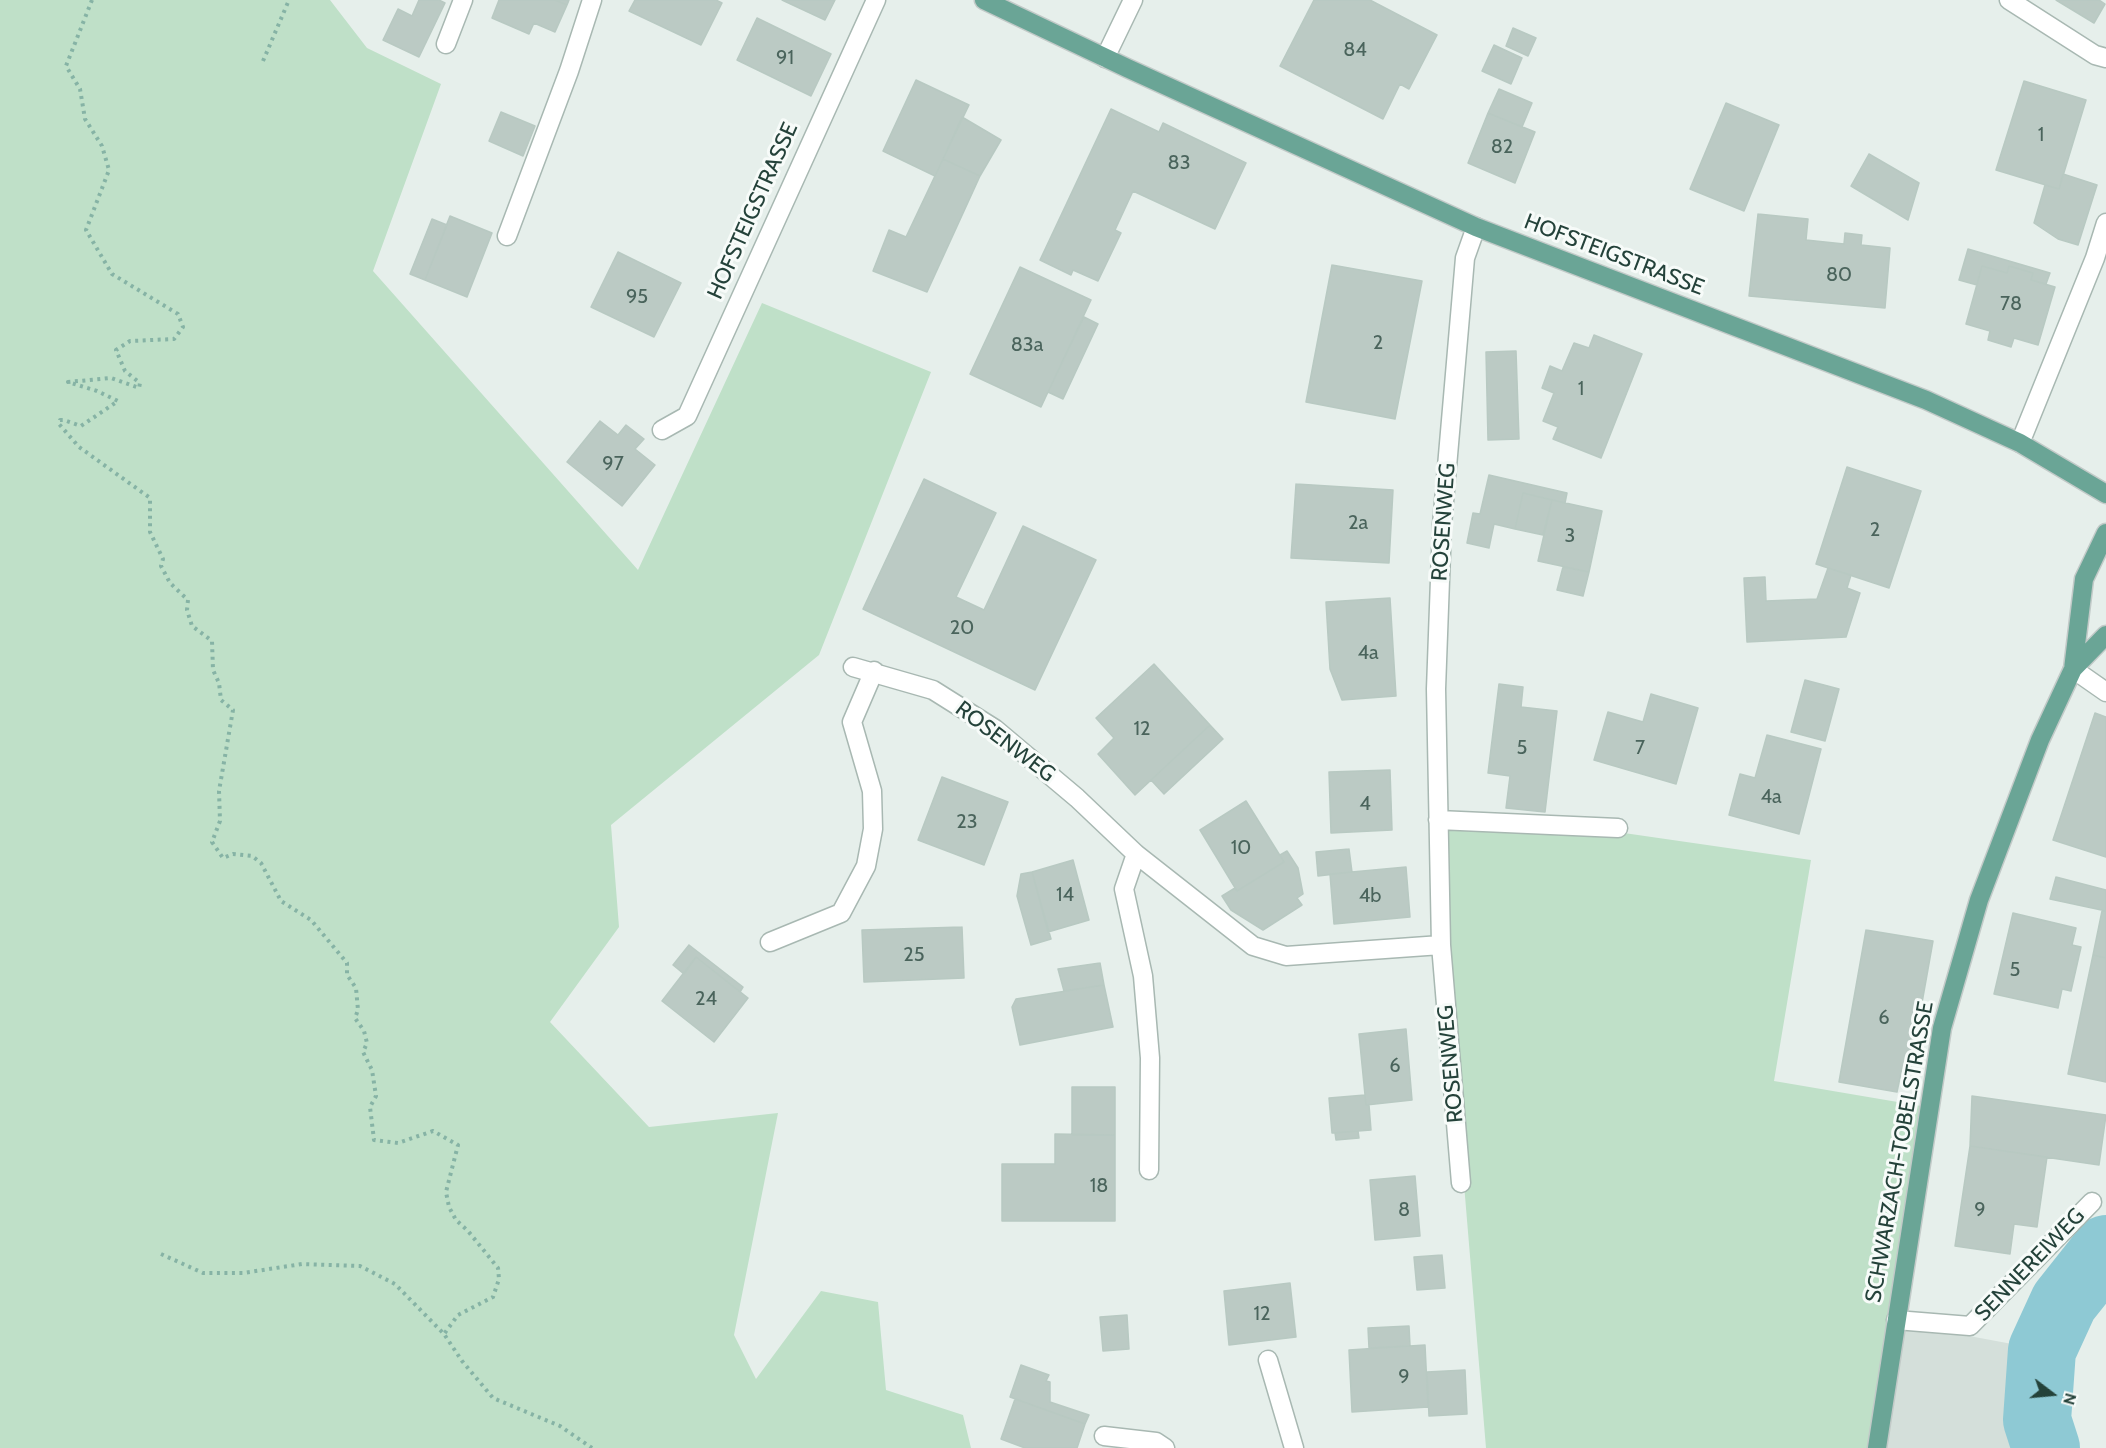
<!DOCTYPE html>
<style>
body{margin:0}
#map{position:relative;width:2106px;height:1448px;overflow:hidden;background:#e6efeb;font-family:Cabin,sans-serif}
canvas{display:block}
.north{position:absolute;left:2022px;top:1364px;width:60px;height:60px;-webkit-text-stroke:4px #f7fbf9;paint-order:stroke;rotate:106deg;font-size:16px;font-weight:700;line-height:24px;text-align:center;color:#24423a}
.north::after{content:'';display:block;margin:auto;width:21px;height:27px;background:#24423a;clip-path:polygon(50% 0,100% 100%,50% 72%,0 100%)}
</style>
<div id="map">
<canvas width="2106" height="1448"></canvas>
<div class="north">N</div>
</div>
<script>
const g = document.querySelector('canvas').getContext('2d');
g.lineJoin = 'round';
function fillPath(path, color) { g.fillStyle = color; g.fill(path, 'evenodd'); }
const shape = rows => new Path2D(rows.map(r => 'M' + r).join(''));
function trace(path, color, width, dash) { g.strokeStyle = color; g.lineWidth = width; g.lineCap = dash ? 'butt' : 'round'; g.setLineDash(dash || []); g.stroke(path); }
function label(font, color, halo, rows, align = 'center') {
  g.font = font + ' Cabin,sans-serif'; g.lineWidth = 6; g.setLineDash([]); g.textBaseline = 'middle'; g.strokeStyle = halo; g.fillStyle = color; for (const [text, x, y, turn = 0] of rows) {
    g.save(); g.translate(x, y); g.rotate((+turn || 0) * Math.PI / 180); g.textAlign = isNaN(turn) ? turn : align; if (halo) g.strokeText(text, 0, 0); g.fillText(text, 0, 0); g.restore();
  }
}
fillPath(shape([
 [1894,1322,2039,1349,2034,1421,2044,1448,1876,1448]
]), '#d4dfda');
fillPath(shape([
 [0,0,330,0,367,48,441,84,373,271,638,570,762,303,931,372,819,655,611,825,619,927,550,1022,649,1127,778,1113,734,1335,756,1379,821,1291,878,1302,886,1390,963,1415,971,1448,0,1448],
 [1444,827,1617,832,1811,860,1774,1081,1927,1107,1876,1448,1486,1448,1444,944]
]), '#bfe0c8');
trace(shape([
 [2046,1448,2037,1420,2042,1350,2064,1302,2106,1249]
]), '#8ec9d4', 68);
const building = shape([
 [419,0,439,0,445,3,419,57,383,40,398,9,412,16,419,0],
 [499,0,555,0,567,5,555,32,534,23,529,34,492,18,499,0],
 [555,0,569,0,567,5,555,0],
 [635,0,716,0,722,3,701,45,629,11,635,0],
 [782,0,835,0,825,20,782,0],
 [1314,0,1370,0,1437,35,1409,89,1400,84,1383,119,1280,66,1314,0],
 [2056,0,2099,0,2105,4,2094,23,2056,0],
 [757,18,831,54,811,96,737,60,757,18],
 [1513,28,1536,38,1528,56,1506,46,1513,28],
 [1494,45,1522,58,1511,84,1482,71,1494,45],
 [916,80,969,105,935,176,883,151,916,80],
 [2024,81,2086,100,2059,189,1996,170,2024,81],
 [1499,89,1532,103,1522,127,1488,113,1499,89],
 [1726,103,1779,125,1744,211,1690,189,1726,103],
 [1111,109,1159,132,1163,123,1246,163,1215,229,1133,191,1115,230,1121,233,1098,281,1073,270,1071,275,1040,260,1111,109],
 [501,112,535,126,523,156,489,141,501,112],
 [1488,113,1535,132,1515,183,1468,163,1488,113],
 [962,117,1001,140,980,176,943,159,962,117],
 [1869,154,1919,183,1908,220,1851,186,1869,154],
 [943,159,980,176,927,292,873,271,889,230,906,237,943,159],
 [2063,174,2097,185,2078,245,2058,239,2034,223,2045,185,2059,189,2063,174],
 [1758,214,1808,219,1806,240,1844,244,1845,233,1862,235,1861,245,1890,248,1885,308,1749,296,1758,214],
 [450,216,492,233,467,297,425,280,450,216],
 [432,219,447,225,425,280,410,274,432,219],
 [1968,249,2050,273,2046,284,2031,280,2033,273,2009,266,2007,273,1982,266,1977,285,1959,280,1968,249],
 [618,252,681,283,654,337,591,307,618,252],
 [1332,265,1422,281,1395,419,1306,402,1332,265],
 [1982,266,2007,273,2009,266,2033,273,2031,280,2055,287,2038,345,2014,338,2011,347,1988,340,1990,331,1966,324,1982,266],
 [1020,267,1091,300,1041,407,970,374,1020,267],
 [1084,317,1098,324,1063,399,1048,392,1084,317],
 [1594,335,1642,354,1601,458,1553,439,1558,427,1543,421,1554,393,1542,388,1550,366,1562,371,1574,343,1589,348,1594,335],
 [1516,351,1519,439,1488,440,1486,352,1516,351],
 [600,421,618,435,626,425,644,439,635,449,655,465,622,506,567,462,600,421],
 [1847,467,1921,491,1889,588,1816,564,1847,467],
 [1489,475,1567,493,1565,503,1523,493,1515,529,1494,524,1489,548,1467,543,1473,513,1480,514,1489,475],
 [924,479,996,513,956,597,984,610,1023,526,1096,560,1035,690,863,609,924,479],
 [1296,484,1393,490,1389,563,1291,558,1296,484],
 [1523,493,1552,500,1543,535,1515,529,1523,493],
 [1552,500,1602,511,1589,572,1538,561,1552,500],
 [1563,567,1589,572,1583,596,1557,590,1563,567],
 [1828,568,1851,575,1847,588,1860,593,1846,637,1747,642,1744,578,1765,577,1766,601,1817,599,1828,568],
 [1390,598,1396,696,1342,700,1330,669,1326,602,1390,598],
 [1154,664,1210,725,1135,795,1098,754,1114,738,1096,718,1154,664],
 [1805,680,1839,689,1825,741,1791,732,1805,680],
 [1499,684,1523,687,1521,707,1557,711,1545,812,1506,808,1510,776,1488,773,1499,684],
 [1651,694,1698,708,1676,784,1594,760,1608,712,1643,722,1651,694],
 [2095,713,2106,717,2106,857,2053,840,2095,713],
 [1210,725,1223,739,1164,794,1151,780,1210,725],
 [1767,735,1821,749,1799,834,1729,815,1740,774,1755,778,1767,735],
 [1390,770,1392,830,1331,833,1329,772,1390,770],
 [942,777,1008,802,984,865,918,840,942,777],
 [1246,801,1284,862,1237,891,1200,830,1246,801],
 [1349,849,1352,872,1318,876,1316,852,1349,849],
 [1287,851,1298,868,1303,894,1297,898,1302,905,1263,930,1231,910,1222,896,1235,888,1237,891,1284,862,1280,855,1287,851],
 [1073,860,1089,920,1048,932,1032,872,1073,860],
 [1406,867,1410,917,1334,924,1330,874,1406,867],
 [1032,872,1051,939,1031,945,1017,896,1021,874,1032,872],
 [2056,877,2106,890,2106,911,2050,899,2056,877],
 [2102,911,2106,911,2106,958,2093,955,2102,911],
 [2013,913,2076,928,2072,945,2081,947,2071,991,2062,989,2058,1008,1994,994,2013,913],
 [962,927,964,978,864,982,862,930,962,927],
 [1866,930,1933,941,1910,1070,1902,1068,1897,1092,1839,1082,1866,930],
 [689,945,743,987,740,992,696,957,684,974,673,965,689,945],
 [2093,955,2106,958,2106,1082,2068,1074,2093,955],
 [696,957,748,998,714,1042,662,1001,696,957],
 [1100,963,1104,985,1064,991,1058,969,1100,963],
 [1104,985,1113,1027,1020,1045,1012,1007,1016,999,1104,985],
 [1406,1029,1412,1100,1366,1105,1359,1034,1406,1029],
 [1072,1087,1115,1087,1115,1135,1072,1135,1072,1087],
 [1365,1095,1366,1105,1369,1105,1371,1130,1332,1133,1329,1098,1365,1095],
 [1972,1096,2106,1115,2099,1165,1970,1146,1972,1096],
 [1358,1131,1359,1138,1336,1140,1335,1133,1358,1131],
 [1055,1134,1115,1135,1115,1221,1002,1221,1002,1164,1055,1164,1055,1134],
 [1970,1146,2047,1157,2037,1227,2014,1224,2010,1254,1955,1246,1970,1146],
 [1415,1176,1420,1236,1375,1240,1370,1180,1415,1176],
 [1442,1255,1445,1288,1417,1290,1414,1257,1442,1255],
 [1290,1283,1296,1337,1229,1345,1224,1291,1290,1283],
 [1127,1315,1129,1349,1103,1351,1100,1317,1127,1315],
 [1409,1326,1410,1346,1369,1348,1368,1328,1409,1326],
 [1425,1345,1428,1407,1352,1412,1349,1350,1425,1345],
 [1021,1365,1049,1375,1046,1381,1050,1382,1050,1402,1089,1415,1085,1424,1010,1397,1021,1365],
 [1465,1370,1467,1414,1429,1416,1427,1372,1465,1370],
 [1015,1399,1085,1424,1077,1448,1025,1448,1001,1439,1015,1399]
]);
fillPath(building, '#bbcac4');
trace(building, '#b8c9c2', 1.5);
const minor = shape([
 [2009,0,2095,55,2106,58],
 [446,44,463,0],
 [1105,58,1133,0],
 [507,236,569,71,592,0],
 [662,430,687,416,876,0],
 [2020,443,2095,258,2106,223],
 [853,667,933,690,995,729,1077,798,1136,854,1253,946,1286,956,1441,945],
 [2073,669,2106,692],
 [1438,820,1618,828],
 [1136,854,1124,889,1143,976,1150,1058,1149,1170],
 [770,942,841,913,866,866,873,829,872,791,852,722,874,671],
 [1461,1183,1441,945,1436,689,1442,525,1465,258,1476,227],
 [1896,1320,1970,1326,2092,1202],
 [1268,1360,1294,1448],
 [1104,1436,1156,1442,1165,1448]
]);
const major = shape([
 [984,0,1127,68,1476,227,1926,400,2020,443,2106,494],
 [2073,669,2106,635],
 [1877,1448,1942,1028,1979,900,2040,740,2073,669,2084,579,2106,533]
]);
trace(minor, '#a8b8b2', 21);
trace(major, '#c2cac8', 21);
trace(shape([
 [92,0,66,66,80,89,85,119,102,146,109,170,86,230,112,274,178,314,183,327,174,339,130,341,116,350,125,371,140,383,139,388,111,378,68,382,97,391,118,401,81,426,64,420,60,420,59,424,79,447,150,498,150,532,163,559,161,566,170,583,188,600,187,610,192,626,212,641,213,670,219,683,221,700,233,710,219,791,220,821,212,842,223,858,233,854,252,856,261,863,281,901,311,920,347,963,347,975,356,988,358,1010,355,1018,364,1031,367,1043,363,1052,372,1070,376,1096,370,1107,374,1140,398,1143,433,1131,458,1145,446,1192,449,1207,456,1220,468,1231,498,1268,499,1279,493,1297,458,1315,444,1334],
 [263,61,289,0],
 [161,1254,203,1273,243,1273,302,1264,360,1266,395,1284,444,1334,462,1361,493,1398,560,1426,592,1448]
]), '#86b3a5', 4, [3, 4.5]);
trace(minor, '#fff', 18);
trace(major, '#6aa596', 18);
label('20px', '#4a645c', null, [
 ["84",1355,50],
 ["91",785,58],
 ["1",2041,135],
 ["82",1502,147],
 ["83",1179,163],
 ["80",1839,275],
 ["95",637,297],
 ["78",2011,304],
 ["2",1378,343],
 ["83a",1027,345],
 ["1",1581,389],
 ["97",613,464],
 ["2a",1358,523],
 ["2",1875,530],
 ["3",1570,536],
 ["20",962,628],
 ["4a",1368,653],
 ["12",1142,729],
 ["5",1522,748],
 ["7",1640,748],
 ["4a",1771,797],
 ["4",1365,804],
 ["23",967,822],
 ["10",1241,848],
 ["14",1065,895],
 ["4b",1370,896],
 ["25",914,955],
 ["5",2015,970],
 ["24",706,999],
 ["6",1884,1018],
 ["6",1395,1066],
 ["18",1099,1186],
 ["8",1404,1210],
 ["9",1980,1210],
 ["12",1262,1314],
 ["9",1404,1377]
]);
label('22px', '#24423a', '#f7fbf9', [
 ["HOFSTEIGSTRASSE",753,211,-66],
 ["HOFSTEIGSTRASSE",1614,255,21],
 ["ROSENWEG",1444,522,-86],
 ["ROSENWEG",1005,742,37],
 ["ROSENWEG",1451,1064,-95],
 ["SCHWARZACH-TOBELSTRASSE",1900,1152,-80],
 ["SENNEREIWEG",2030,1265,-46]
]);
</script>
